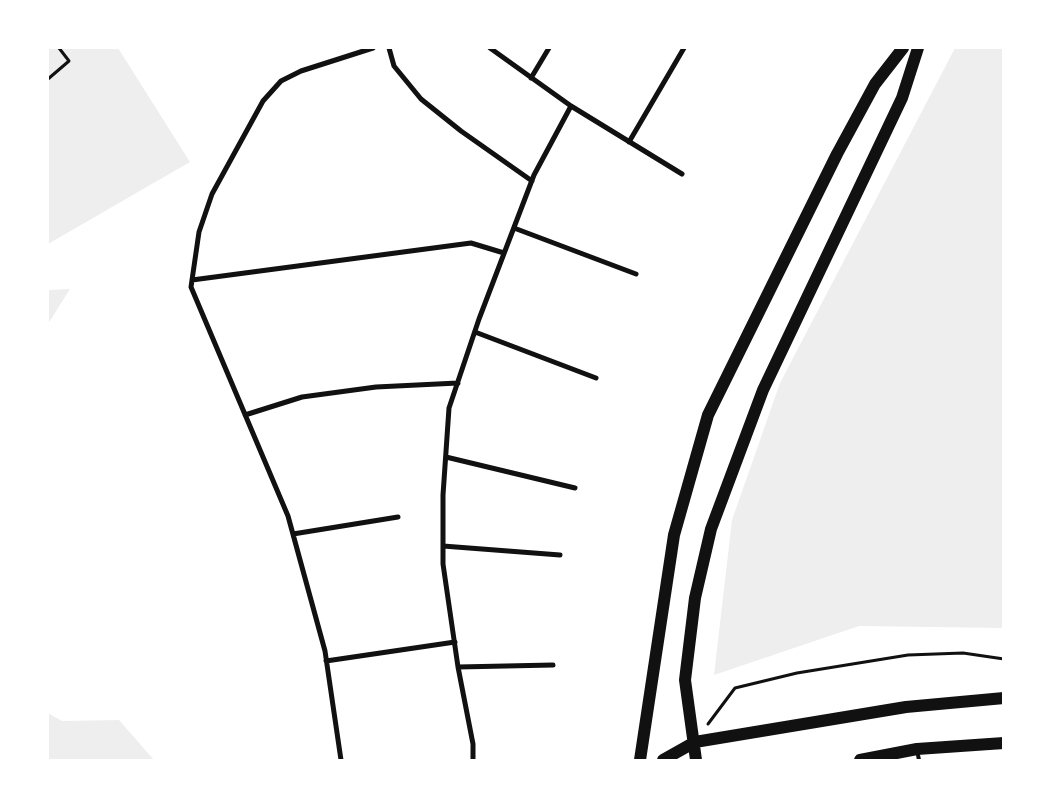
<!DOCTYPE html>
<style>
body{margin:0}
#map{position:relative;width:1051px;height:808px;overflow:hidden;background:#fff;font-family:"Source Sans 3",sans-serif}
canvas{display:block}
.frame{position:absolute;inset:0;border:49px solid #fff;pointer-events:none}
</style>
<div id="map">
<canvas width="1051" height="808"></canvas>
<div class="frame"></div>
</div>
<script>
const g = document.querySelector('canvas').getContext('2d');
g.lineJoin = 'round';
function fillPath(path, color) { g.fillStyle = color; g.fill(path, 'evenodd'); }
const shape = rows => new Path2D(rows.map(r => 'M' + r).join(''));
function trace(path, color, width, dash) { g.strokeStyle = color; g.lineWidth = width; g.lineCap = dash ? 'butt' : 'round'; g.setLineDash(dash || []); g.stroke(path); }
fillPath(shape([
 [48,48,118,48,190,162,48,244],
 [955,48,1003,48,1003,628,859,626,714,675,732,520,780,383],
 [70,289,48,324,48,290],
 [48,713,62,721,119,720,154,760,48,760]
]), '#eee');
trace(shape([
 [48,79,69,61,59,48],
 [708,724,735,688,797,673,908,655,963,653,1004,659]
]), '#111', 3);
trace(shape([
 [917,750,919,760]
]), '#111', 4);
trace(shape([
 [389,48,394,66,421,99,461,131,532,181],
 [490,48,571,106,682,174],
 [531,78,549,48],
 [629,142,684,48],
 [514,228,636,274],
 [192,280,471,243,504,253],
 [475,332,596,378],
 [245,415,302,397,376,387,458,383],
 [446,457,575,488],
 [293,534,398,517],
 [443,546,560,555],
 [326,661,455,642],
 [458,667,553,665],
 [341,760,325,651,288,516,191,287,199,232,212,194,263,101,281,81,301,71,373,48],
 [473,760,473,744,458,667,443,564,443,495,449,408,479,319,534,175,571,106]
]), '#111', 5);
trace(shape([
 [640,760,674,535,708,415,837,154,875,84,903,48],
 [663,760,695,742,906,707,1004,698],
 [696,760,685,680,695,598,711,529,763,390,902,98,918,48],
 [860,760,917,749,1004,743]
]), '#111', 12);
</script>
